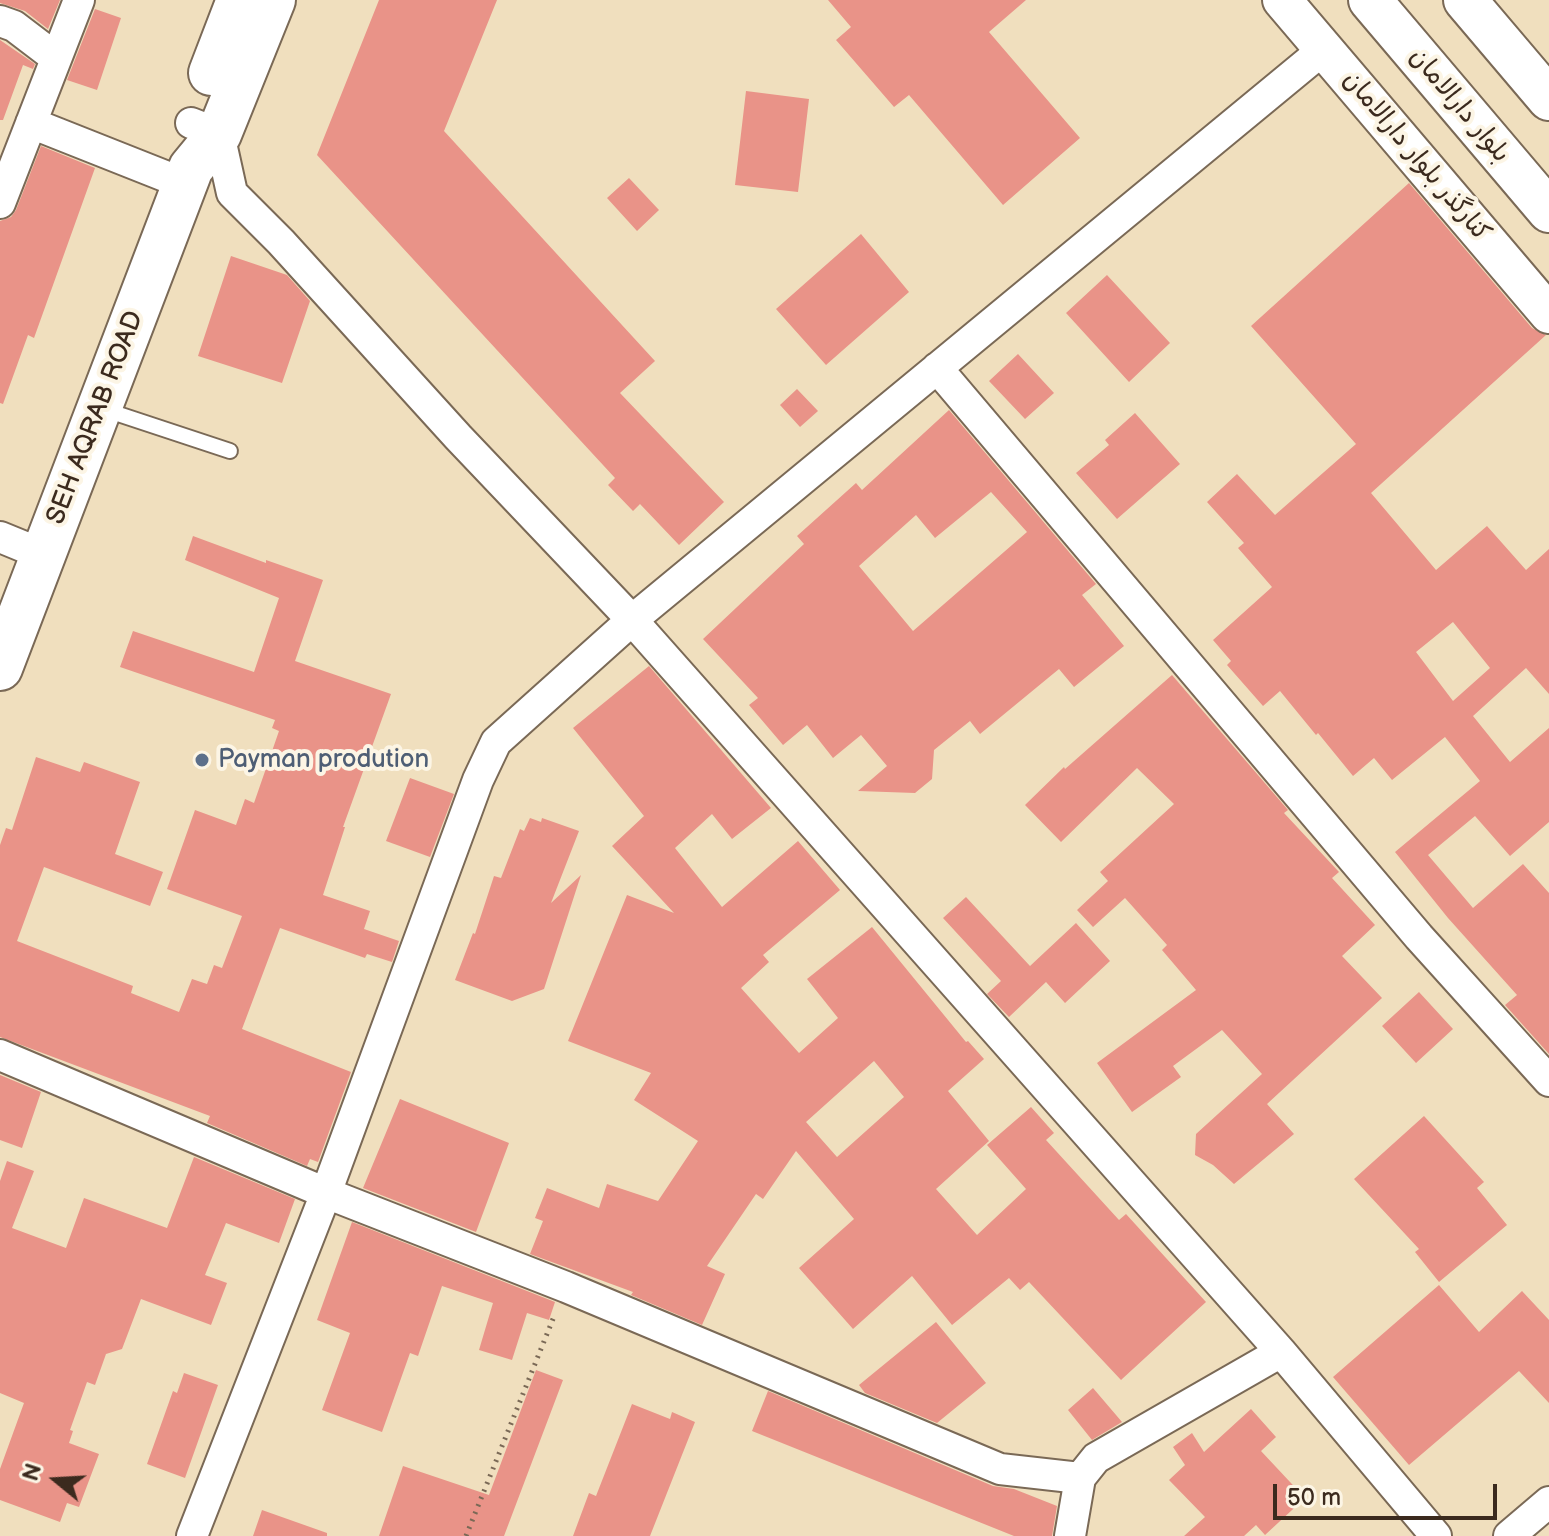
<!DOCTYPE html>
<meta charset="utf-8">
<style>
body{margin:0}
#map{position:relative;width:1549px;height:1536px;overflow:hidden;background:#f0dfbe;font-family:"Balsamiq Sans",sans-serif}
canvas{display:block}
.north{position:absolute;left:16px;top:1440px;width:80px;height:80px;-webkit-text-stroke:6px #fcf5e5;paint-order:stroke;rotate:288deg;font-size:22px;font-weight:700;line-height:32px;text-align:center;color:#3b2a1e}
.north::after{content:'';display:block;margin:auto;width:28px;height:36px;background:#3b2a1e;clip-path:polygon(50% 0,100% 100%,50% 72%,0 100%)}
.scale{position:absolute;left:1273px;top:1484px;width:224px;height:36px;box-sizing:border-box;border:4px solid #3b2a1e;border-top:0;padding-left:10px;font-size:24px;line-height:28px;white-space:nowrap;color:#3b2a1e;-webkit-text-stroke:6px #fcf5e5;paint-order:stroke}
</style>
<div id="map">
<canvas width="1549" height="1536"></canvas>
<div class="north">N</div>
<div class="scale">50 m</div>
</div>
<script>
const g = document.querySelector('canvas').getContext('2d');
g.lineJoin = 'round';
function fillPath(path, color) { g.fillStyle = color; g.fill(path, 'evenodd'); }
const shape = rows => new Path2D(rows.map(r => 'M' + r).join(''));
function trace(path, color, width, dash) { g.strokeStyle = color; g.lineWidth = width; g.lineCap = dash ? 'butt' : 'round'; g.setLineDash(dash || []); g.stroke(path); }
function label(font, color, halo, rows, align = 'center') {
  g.font = font + ' "Balsamiq Sans","Playpen Sans Arabic",sans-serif'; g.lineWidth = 8; g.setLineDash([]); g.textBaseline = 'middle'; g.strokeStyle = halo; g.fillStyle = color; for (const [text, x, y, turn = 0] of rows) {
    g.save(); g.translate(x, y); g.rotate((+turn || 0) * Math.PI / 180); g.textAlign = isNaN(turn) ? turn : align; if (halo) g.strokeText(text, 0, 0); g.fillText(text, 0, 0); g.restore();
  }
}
fillPath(shape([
 [0,0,60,0,48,29,25,11,0,3],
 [379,0,497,0,444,131,655,361,620,393,724,502,679,545,640,504,633,511,608,485,615,478,317,155],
 [828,0,1026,0,989,32,1080,138,1003,205,909,95,894,107,836,40,851,27],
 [95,9,121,18,97,90,67,80],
 [0,40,35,64,33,69,23,65,3,120,0,120],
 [746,91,809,99,798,192,735,185],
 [41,146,95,168,34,338,28,335,3,404,0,403,0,221,11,217,16,210],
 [629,178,659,210,637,231,607,198],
 [1409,183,1532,328,1546,335,1371,493,1436,570,1487,526,1526,570,1549,549,1549,694,1526,668,1473,716,1510,762,1549,728,1549,822,1510,856,1475,816,1428,855,1473,908,1523,864,1549,893,1549,1054,1505,1005,1517,995,1448,918,1395,852,1480,781,1445,737,1392,780,1374,758,1353,776,1318,733,1316,735,1280,691,1263,706,1227,665,1231,661,1213,640,1272,587,1238,548,1244,543,1207,502,1237,474,1275,515,1356,444,1251,326],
 [1453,622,1490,668,1453,701,1416,652],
 [861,234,909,292,826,365,776,309],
 [231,256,287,275,310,301,282,383,198,356],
 [1107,275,1170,343,1129,382,1066,313],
 [1018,354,1054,393,1025,419,989,381],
 [797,389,818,411,800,427,780,405],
 [949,410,1096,584,1082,595,1124,646,1074,687,1059,669,980,734,970,721,934,750,932,779,915,793,858,791,887,766,861,735,833,758,807,725,783,745,749,705,758,698,703,639,804,544,797,536,856,483,862,490],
 [991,492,1027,532,913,631,859,566,916,515,935,538],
 [1135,413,1180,464,1117,519,1076,473,1109,445,1105,440],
 [193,536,266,563,266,560,323,580,295,661,391,694,343,827,345,827,323,895,370,911,364,929,399,941,392,962,367,954,365,958,280,928,242,1029,351,1072,318,1162,310,1159,307,1166,207,1123,210,1116,0,1037,0,845,6,828,12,830,36,757,80,772,84,762,140,782,115,854,163,872,150,906,44,867,17,941,133,986,131,993,179,1012,192,979,207,984,214,965,222,968,242,916,167,889,195,810,236,825,245,799,254,803,279,731,272,728,275,720,120,667,133,631,254,672,279,598,185,560],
 [649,666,771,808,732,839,712,814,675,848,722,907,798,841,840,890,763,955,769,962,741,988,799,1053,838,1018,807,979,872,927,966,1042,968,1041,984,1059,948,1091,989,1141,936,1189,977,1235,1026,1189,987,1145,1031,1107,1054,1133,1046,1140,1119,1220,1126,1214,1206,1302,1121,1380,1029,1282,1020,1290,1009,1278,952,1325,912,1276,853,1329,799,1268,854,1219,796,1151,763,1199,756,1194,707,1266,725,1274,702,1325,631,1295,633,1292,530,1254,543,1221,535,1218,547,1188,599,1208,607,1184,658,1201,698,1141,634,1100,651,1073,568,1041,627,895,674,913,612,846,644,816,573,728],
 [874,1061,904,1097,837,1157,806,1122],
 [1172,675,1288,810,1284,813,1339,872,1332,878,1375,925,1342,956,1382,998,1267,1104,1294,1134,1234,1184,1213,1165,1195,1155,1196,1134,1262,1074,1222,1030,1173,1066,1181,1077,1132,1112,1097,1063,1196,990,1162,950,1167,945,1125,898,1093,927,1077,910,1108,881,1100,872,1174,804,1137,768,1061,842,1025,805,1064,767,1065,769],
 [410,778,454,794,430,857,386,841],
 [530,818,541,822,542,818,579,831,551,903,581,875,544,989,512,1001,455,980,473,933,475,934,494,876,501,878,520,829,524,831],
 [966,897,1030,966,1076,923,1110,961,1065,1003,1046,982,1009,1017,987,994,1001,981,943,918],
 [1419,992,1453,1029,1416,1063,1382,1026],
 [0,1075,41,1092,22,1148,0,1140],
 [400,1099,509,1143,476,1232,363,1188],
 [1424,1116,1484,1182,1477,1188,1507,1225,1439,1282,1415,1252,1419,1249,1354,1179],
 [194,1157,295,1199,279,1243,226,1223,205,1275,227,1283,211,1325,141,1299,122,1349,106,1354,95,1385,87,1382,70,1430,73,1431,69,1443,99,1454,79,1507,67,1503,60,1522,0,1500,0,1469,24,1403,0,1393,0,1181,7,1161,34,1171,12,1228,66,1248,84,1198,167,1228],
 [352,1222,555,1302,549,1320,527,1313,512,1360,479,1350,493,1303,442,1286,418,1356,410,1353,382,1432,322,1410,350,1333,317,1320],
 [1439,1285,1479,1332,1522,1291,1549,1320,1549,1403,1519,1371,1409,1465,1333,1377],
 [936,1322,986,1383,937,1423,865,1393,859,1385],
 [536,1370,563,1380,504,1536,379,1536,403,1466,489,1495],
 [184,1373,218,1385,185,1478,147,1464,173,1391,177,1393],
 [1093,1388,1122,1422,1092,1440,1068,1410],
 [768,1391,993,1486,1014,1489,1057,1506,1052,1536,1014,1536,752,1431],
 [632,1404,670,1419,672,1412,695,1422,650,1536,573,1536,589,1493,596,1496],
 [1251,1409,1276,1437,1261,1451,1305,1498,1265,1535,1256,1525,1244,1536,1184,1536,1205,1517,1169,1480,1185,1465,1173,1447,1192,1433,1204,1452],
 [262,1510,327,1533,327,1536,253,1536]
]), '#e99388');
const service = shape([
 [103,409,230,451]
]);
const minor = shape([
 [0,21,14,26,56,58],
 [31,123,185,184],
 [191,123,219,134,232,193,281,242,458,437,632,620,1281,1352,1436,1536],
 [0,203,79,0],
 [937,368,1419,937,1549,1081],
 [0,537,44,555],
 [0,1055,326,1193,566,1287,1000,1469,1080,1478],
 [192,1536,326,1193,478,780,496,742,632,620,1324,49],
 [1070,1536,1080,1478,1096,1458,1281,1352],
 [1509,1536,1549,1502]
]);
const tertiary = shape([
 [1282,0,1549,314]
]);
const secondary = shape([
 [1370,0,1549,211],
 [1465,0,1549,99]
]);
const trunk = shape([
 [211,73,239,0],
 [0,668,191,168,219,134,273,0]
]);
trace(service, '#7a6956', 18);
trace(minor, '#7a6956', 34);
trace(tertiary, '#7a6956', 42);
trace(secondary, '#7a6956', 46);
trace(trunk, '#7a6956', 48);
trace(shape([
 [466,1536,555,1314]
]), '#7a6956', 5, [2, 6]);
trace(service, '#fff', 14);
trace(minor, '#fff', 30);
trace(tertiary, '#fff', 38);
trace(secondary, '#fff', 42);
trace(trunk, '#fff', 44);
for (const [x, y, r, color] of [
 [202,760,8,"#5c6f8a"]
]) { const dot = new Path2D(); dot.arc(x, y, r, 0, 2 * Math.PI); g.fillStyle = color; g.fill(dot); trace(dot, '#fcf5e5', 3); }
label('26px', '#3b2a1e', '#fcf5e5', [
 ["بلوار دارالامان",1459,106,50],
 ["کنارگذر بلوار دارالامان",1416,157,50],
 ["SEH AQRAB ROAD",96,418,-69]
]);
label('26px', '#4e5e75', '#fcf5e5', [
 ["Payman prodution",218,760]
], 'left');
</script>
